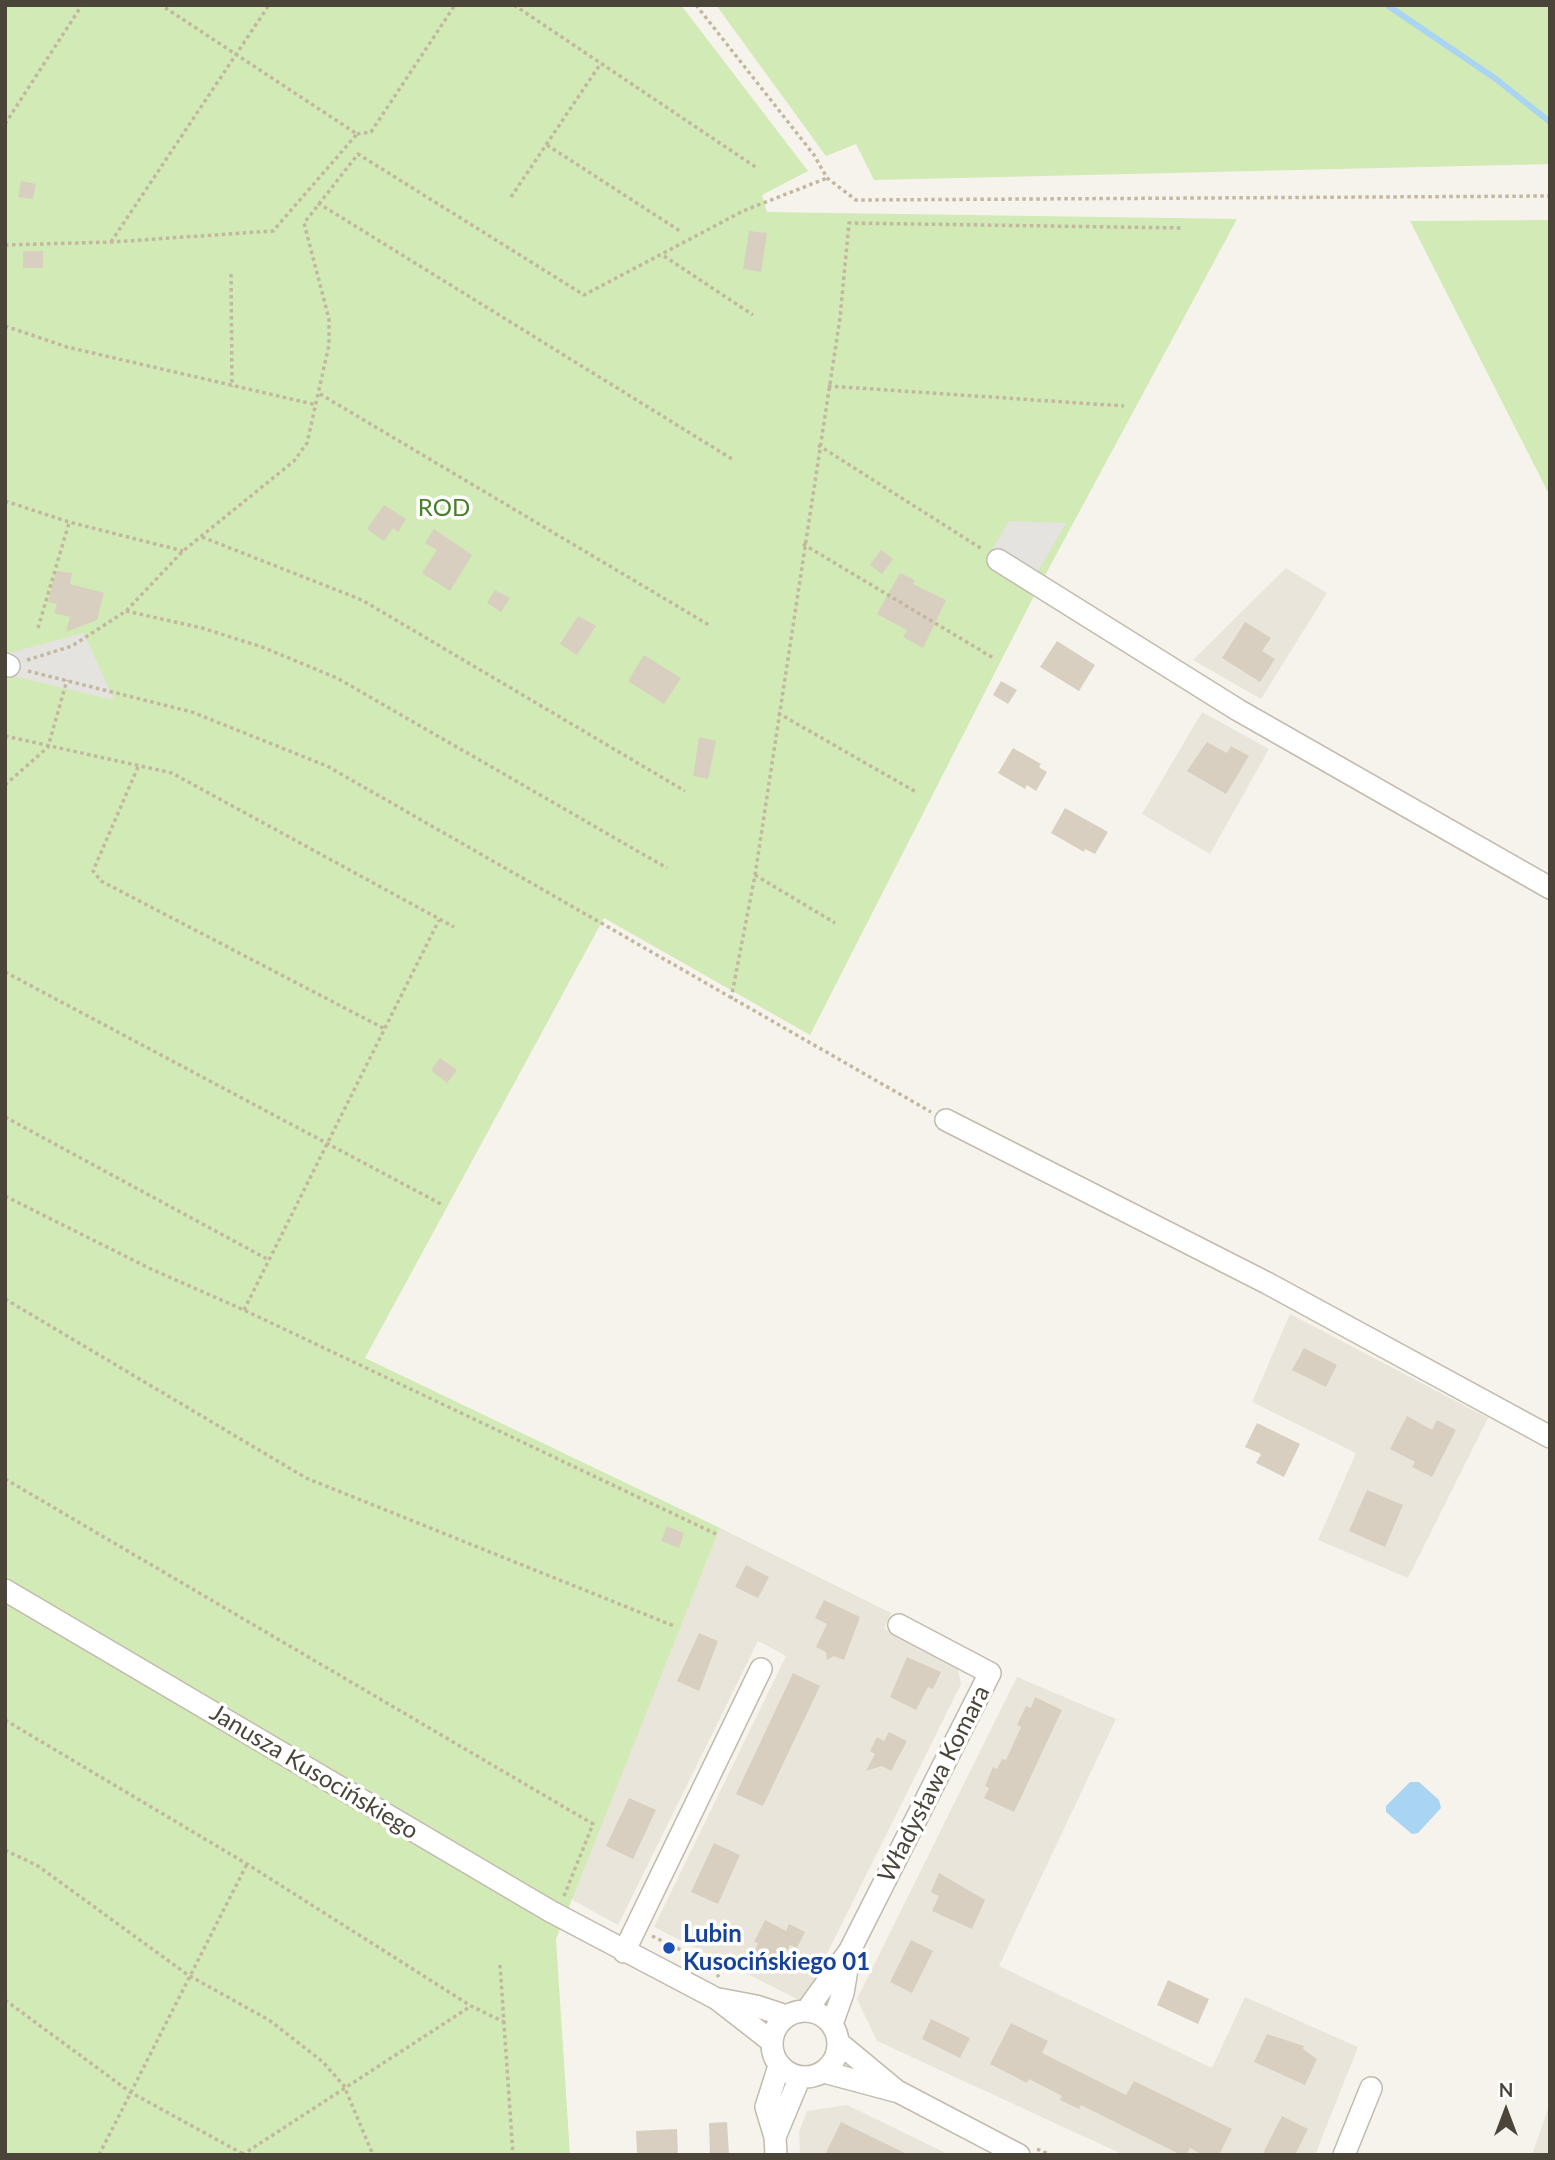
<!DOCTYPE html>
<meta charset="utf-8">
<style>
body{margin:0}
#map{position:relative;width:1555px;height:2160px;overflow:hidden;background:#f6f3ec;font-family:Lato,sans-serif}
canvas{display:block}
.frame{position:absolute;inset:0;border:7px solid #4b4439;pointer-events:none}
.north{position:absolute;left:1471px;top:2076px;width:70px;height:70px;-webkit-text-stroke:5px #fff;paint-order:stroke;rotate:0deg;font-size:19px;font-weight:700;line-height:28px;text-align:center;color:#4b4439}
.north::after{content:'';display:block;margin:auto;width:24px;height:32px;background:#4b4439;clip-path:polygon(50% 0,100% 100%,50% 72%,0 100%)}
</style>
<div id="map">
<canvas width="1555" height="2160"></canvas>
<div class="frame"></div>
<div class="north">N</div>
</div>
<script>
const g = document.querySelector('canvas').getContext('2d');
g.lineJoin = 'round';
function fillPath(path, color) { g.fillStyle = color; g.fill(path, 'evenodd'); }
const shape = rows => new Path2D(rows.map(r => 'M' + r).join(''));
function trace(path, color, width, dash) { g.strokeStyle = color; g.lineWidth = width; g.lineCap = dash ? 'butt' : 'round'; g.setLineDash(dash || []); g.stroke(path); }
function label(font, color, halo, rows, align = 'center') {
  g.font = font + ' Lato,sans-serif'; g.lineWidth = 7; g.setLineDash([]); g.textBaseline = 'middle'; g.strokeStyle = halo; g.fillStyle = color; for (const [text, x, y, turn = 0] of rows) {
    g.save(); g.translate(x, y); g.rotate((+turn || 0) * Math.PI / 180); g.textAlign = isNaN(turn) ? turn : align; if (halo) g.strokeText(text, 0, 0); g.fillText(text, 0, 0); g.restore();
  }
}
fillPath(shape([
 [1286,568,1327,593,1261,699,1193,660],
 [1202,712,1269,749,1210,854,1142,814],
 [1290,1314,1488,1418,1408,1578,1318,1540,1356,1453,1252,1402],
 [720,1528,891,1613,884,1629,957,1666,961,1684,803,2002,654,1927,786,1656,758,1641,618,1925,571,1899],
 [1017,1677,1116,1719,999,1966,1212,2068,1245,1997,1358,2047,1315,2155,1124,2155,877,2041,857,1999],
 [847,2105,950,2155,800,2155,799,2132,807,2111],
 [1548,2109,1550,2155,1532,2155]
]), '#eae5da');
fillPath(shape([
 [5,5,681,5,808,171,762,195,767,212,1237,219,1035,594,810,1035,604,918,365,1358,720,1528,556,1939,570,2155,5,2155],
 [716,5,1550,5,1550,164,874,180,856,144,826,156],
 [1550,220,1550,496,1410,221]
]), '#d2eab5');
fillPath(shape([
 [1009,521,1066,523,1030,585,987,558],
 [84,633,114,700,5,674,5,654]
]), '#e5e3e0');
fillPath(shape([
 [1410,1782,1419,1782,1439,1800,1441,1808,1418,1833,1412,1834,1386,1812,1386,1806]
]), '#a9d4f2');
trace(shape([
 [1387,5,1496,79,1550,122]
]), '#a9d4f2', 6);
fillPath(shape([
 [21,181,36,184,33,199,18,197],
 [749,231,767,233,761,272,743,269],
 [23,251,43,251,43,268,23,268],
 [384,505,406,519,398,532,393,528,384,541,367,529],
 [434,529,472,555,450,591,422,573,437,550,425,543],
 [881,550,893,559,882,574,870,565],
 [56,571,72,573,70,584,104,593,97,620,66,632,70,617,54,613,57,604,48,602],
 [900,573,915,580,913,584,946,600,923,648,903,637,907,630,877,614],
 [495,590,510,598,501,612,487,603],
 [578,616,596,626,577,655,560,644],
 [1245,622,1271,638,1262,651,1275,659,1260,682,1222,658],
 [1057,641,1095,665,1079,691,1040,667],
 [644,655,681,678,664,704,628,681],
 [1001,681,1017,690,1008,704,993,695],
 [699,737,716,741,708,779,693,776],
 [1207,742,1227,753,1231,746,1249,756,1226,794,1187,771],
 [1013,748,1041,764,1039,767,1047,772,1036,791,1027,785,1025,789,998,773],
 [1065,808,1108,832,1095,854,1085,849,1084,852,1051,833],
 [440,1058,457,1070,447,1083,431,1070],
 [1304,1348,1337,1365,1326,1387,1292,1370],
 [1407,1416,1432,1430,1437,1420,1456,1430,1432,1477,1412,1467,1415,1462,1390,1449],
 [1257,1423,1300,1444,1284,1477,1256,1463,1261,1454,1245,1447],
 [1367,1490,1403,1505,1385,1547,1349,1531],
 [667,1526,684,1533,679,1548,661,1541],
 [746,1565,769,1577,758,1598,735,1587],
 [824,1600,860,1617,844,1660,834,1656,827,1660,826,1652,816,1647,827,1624,815,1618],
 [699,1633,718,1641,699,1691,677,1681],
 [907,1657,941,1672,933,1689,928,1687,916,1710,890,1697],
 [793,1673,820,1686,763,1806,736,1794],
 [1035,1697,1062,1710,1014,1812,984,1798,989,1788,985,1786,993,1767,997,1769,1002,1759,1006,1760,1021,1727,1017,1725,1026,1706,1031,1708],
 [889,1732,907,1741,891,1771,882,1766,866,1771,875,1754,870,1751,877,1737,884,1741],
 [629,1798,656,1810,633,1859,606,1846],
 [714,1843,740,1855,718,1904,691,1892],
 [939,1873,985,1900,972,1929,932,1911,939,1896,931,1892],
 [765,1920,786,1931,789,1924,805,1932,797,1948,790,1945,784,1957,778,1954,774,1963,764,1958,748,1964,758,1943,754,1942],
 [911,1940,933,1951,912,1993,890,1982],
 [1168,1980,1209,1999,1198,2024,1157,2005],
 [931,2019,970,2038,960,2058,922,2039],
 [1011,2023,1048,2041,1042,2053,1126,2095,1134,2081,1232,2129,1219,2155,1203,2155,1190,2148,1187,2155,1181,2155,1081,2105,1079,2109,1060,2100,1062,2096,1029,2079,1027,2083,990,2064],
 [1267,2034,1304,2046,1303,2049,1317,2059,1305,2085,1254,2062],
 [1282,2116,1308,2129,1295,2155,1262,2155],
 [727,2122,729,2155,710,2155,709,2123],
 [841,2122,909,2155,825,2155],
 [677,2129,678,2155,637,2154,636,2131]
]), '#d8cfc1');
const minor = shape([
 [998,560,1238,710,1550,888],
 [5,664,9,666],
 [946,1120,1267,1283,1550,1437],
 [5,1590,550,1911,717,1999,771,2041],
 [624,1952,761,1669],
 [719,1999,756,2006,786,2016],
 [807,2010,850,1950,990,1673,899,1625],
 '772 2044a33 33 0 1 1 66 0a33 33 0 1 1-66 0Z',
 [832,2024,843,1993,850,1952],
 [839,2043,897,2091,1019,2155],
 [824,2072,895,2091],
 [775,2137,800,2077],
 [776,2155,775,2137,766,2107,779,2066],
 [1344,2155,1371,2088]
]);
trace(minor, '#c2bbae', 24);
trace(shape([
 [514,5,757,168],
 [696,5,814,155,827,178,856,200,1550,196],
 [5,124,82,5],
 [357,134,371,132,455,5],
 [547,145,680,231],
 [511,197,601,63],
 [318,203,732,459],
 [111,242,269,5],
 [5,245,111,242,273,231,357,134,161,5],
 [664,256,753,315],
 [231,274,232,387],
 [5,326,67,347,317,405],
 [828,386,1124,406],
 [320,394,709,625],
 [818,445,982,549],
 [5,501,69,522,183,551],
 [202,537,362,600,685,791],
 [803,544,995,659],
 [126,611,202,628,262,647,337,678,667,868],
 [38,628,69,523],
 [27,660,72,646,126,611,183,551,294,461,307,443,329,345,329,319,304,223,358,154,584,295,743,211,827,178],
 [28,671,192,712,327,766,931,1112],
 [778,713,916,792],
 [5,736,172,773,454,927],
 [138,767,93,871,101,881,385,1029],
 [5,785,48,747,67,680],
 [755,875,835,923],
 [5,972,441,1204],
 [731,999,755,875,840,318,849,223,1182,228],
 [5,1117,269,1260],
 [5,1196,151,1269,244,1310,716,1534],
 [5,1299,306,1478,674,1626],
 [244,1310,439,920],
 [5,1479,593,1824,564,1896],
 [5,1720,247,1864,471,2006,504,2022],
 [5,1850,38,1866,188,1975,269,2020,323,2062,344,2086,373,2155],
 [652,1936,708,1963,719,1977],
 [500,1965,513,2155],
 [5,2000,130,2092,245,2155],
 [1037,2149,1051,2155],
 [99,2155,247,1864],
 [242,2155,471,2006]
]), '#c4b79f', 3.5, [3.5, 3.5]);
trace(minor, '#fff', 21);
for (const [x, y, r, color] of [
 [669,1948,7,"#1a4fb4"]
]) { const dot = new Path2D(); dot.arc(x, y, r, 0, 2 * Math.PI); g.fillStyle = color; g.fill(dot); trace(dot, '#fff', 2.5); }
label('24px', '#4a7f2a', '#fff', [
 ["ROD",444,508]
]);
label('24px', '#4b4439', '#fff', [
 ["Janusza Kusocińskiego",314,1772,31],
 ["Władysława Komara",934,1784,-63]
]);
label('bold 24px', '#164399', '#fff', [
 ["Lubin",683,1934],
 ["Kusocińskiego 01",683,1962]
], 'left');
</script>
